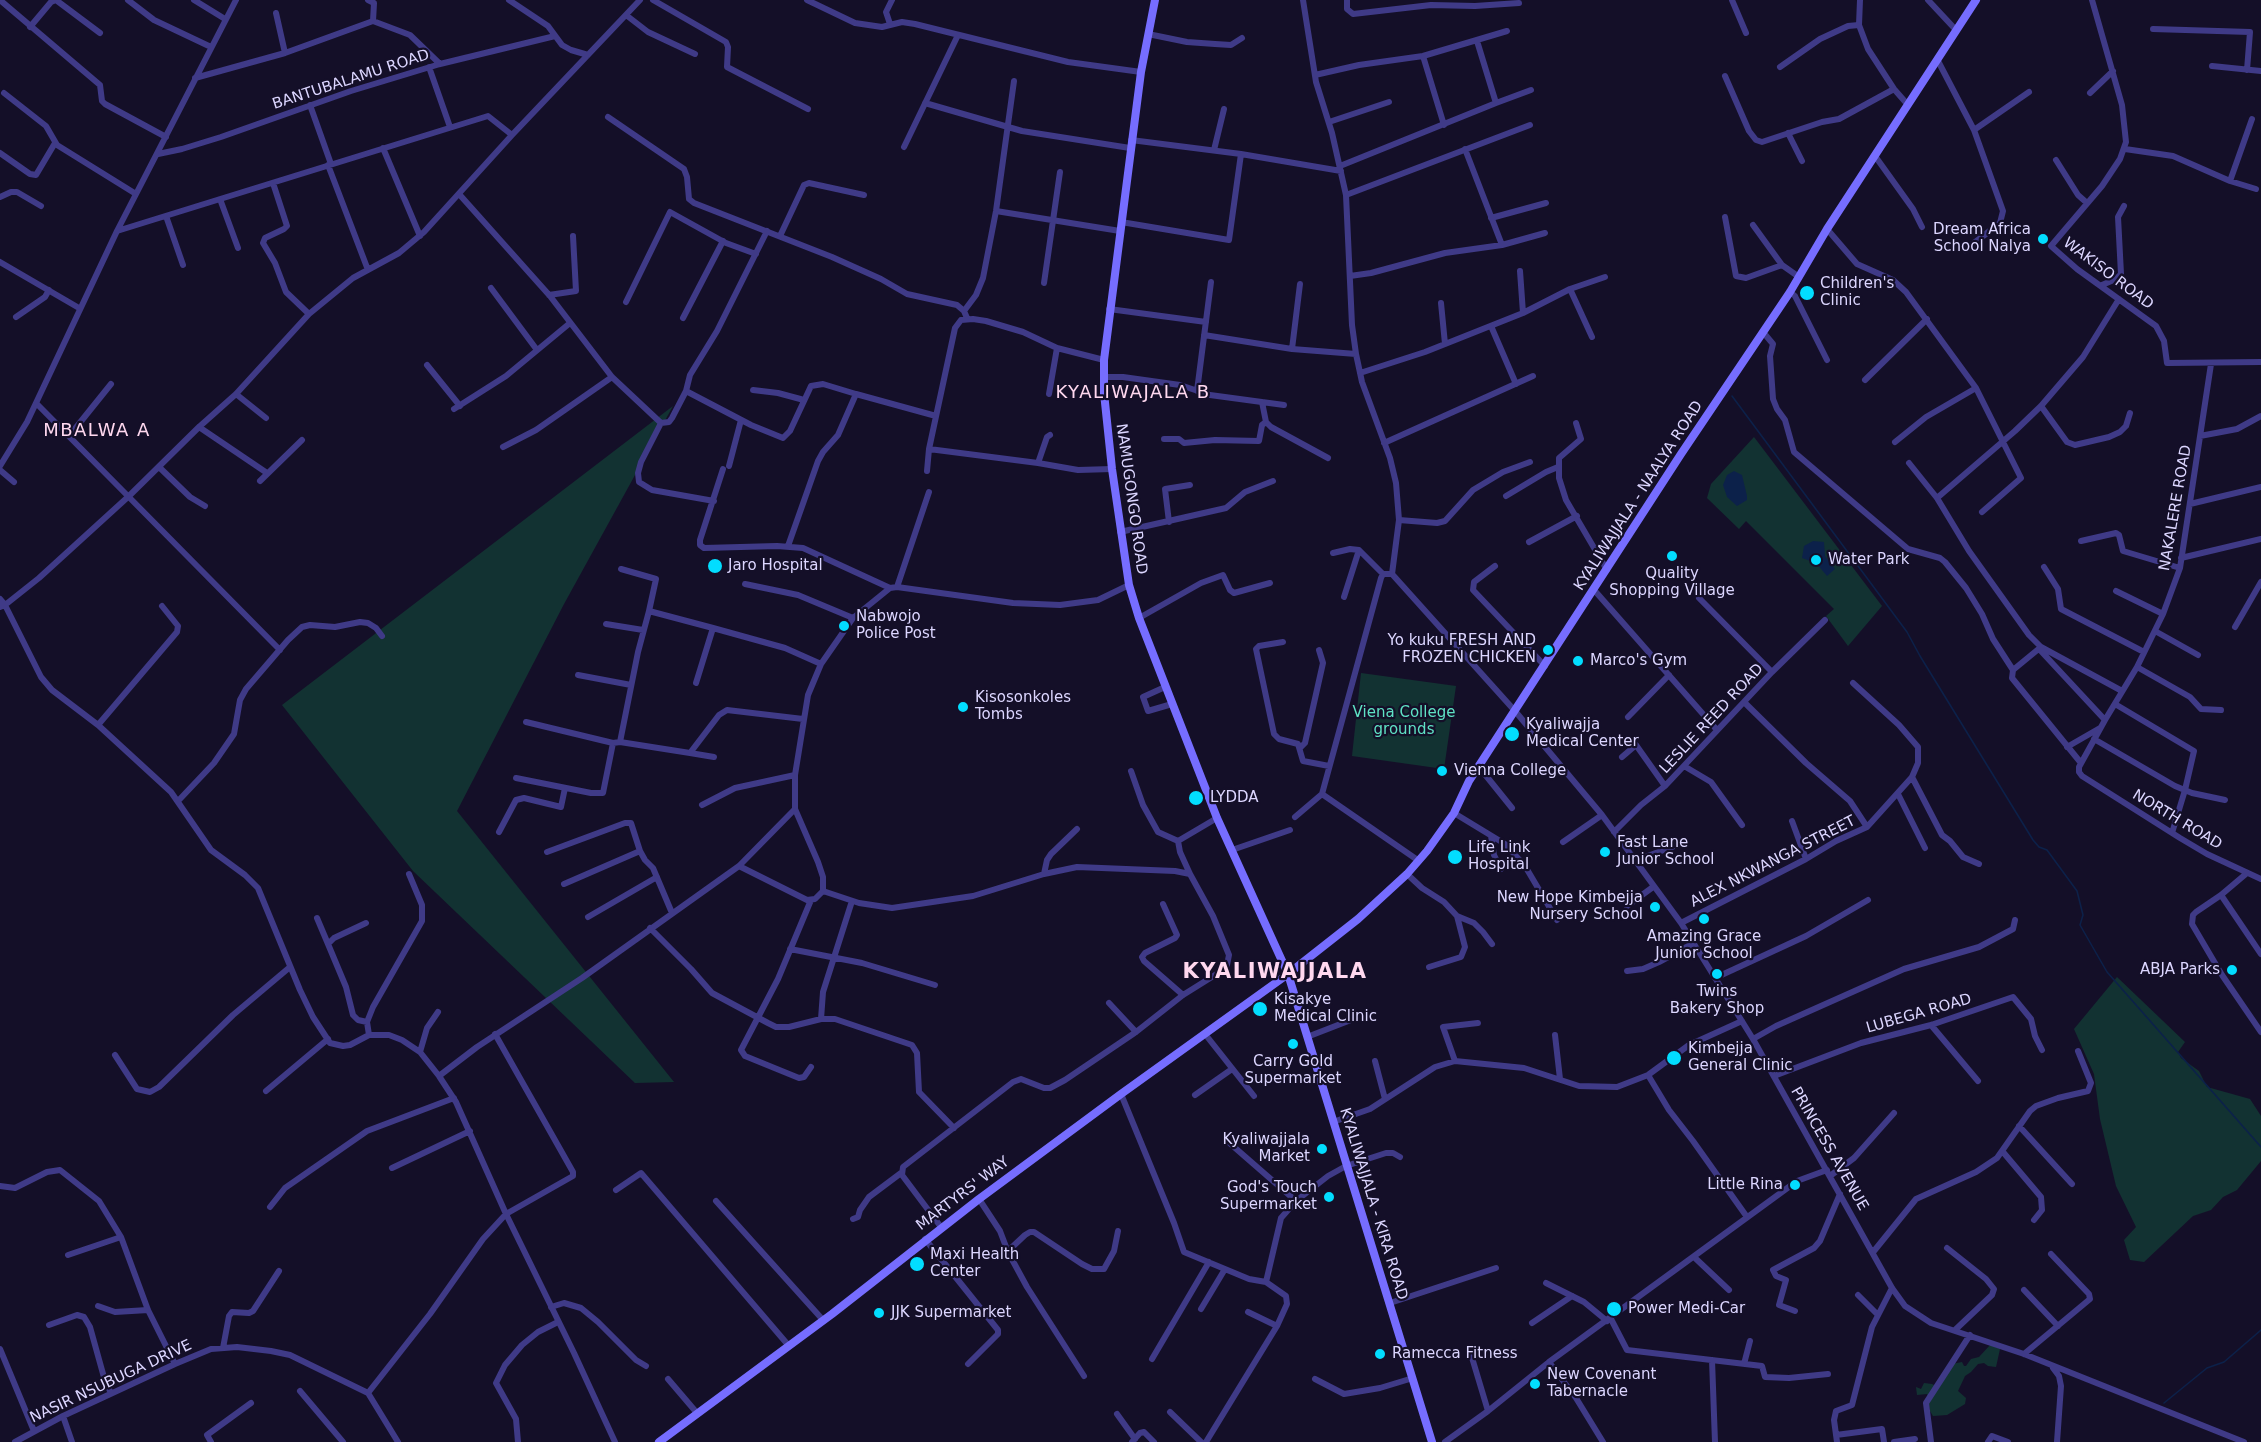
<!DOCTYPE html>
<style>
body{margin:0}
canvas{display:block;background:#140f28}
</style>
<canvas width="2261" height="1442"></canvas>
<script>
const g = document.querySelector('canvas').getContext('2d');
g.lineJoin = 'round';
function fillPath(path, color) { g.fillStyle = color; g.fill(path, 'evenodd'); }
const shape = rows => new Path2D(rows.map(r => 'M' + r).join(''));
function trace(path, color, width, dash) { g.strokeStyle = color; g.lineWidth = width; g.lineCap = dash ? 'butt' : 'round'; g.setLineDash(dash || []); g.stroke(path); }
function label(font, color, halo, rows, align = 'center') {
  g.font = font + ' "DejaVu Sans",sans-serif'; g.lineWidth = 4.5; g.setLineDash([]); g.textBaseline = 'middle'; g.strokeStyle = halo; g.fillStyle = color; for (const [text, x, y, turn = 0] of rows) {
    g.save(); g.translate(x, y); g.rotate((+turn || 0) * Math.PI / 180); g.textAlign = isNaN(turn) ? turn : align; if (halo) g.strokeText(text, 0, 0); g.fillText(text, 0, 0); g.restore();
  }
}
fillPath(shape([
 [673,406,564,604,457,811,674,1082,635,1083,413,871,282,705],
 [1754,437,1882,606,1848,646,1826,616,1834,609,1746,521,1739,529,1707,498,1711,484],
 [1361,673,1456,686,1444,769,1352,756],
 [2117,977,2185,1042,2178,1052,2181,1058,2199,1071,2207,1087,2250,1099,2261,1116,2261,1161,2237,1190,2223,1197,2211,1210,2193,1216,2144,1262,2130,1260,2124,1240,2136,1227,2116,1186,2100,1119,2094,1074,2074,1029],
 [1991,1344,2000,1349,1996,1367,1988,1366,1984,1363,1978,1364,1971,1372,1965,1376,1958,1391,1966,1398,1965,1404,1947,1415,1933,1416,1930,1411,1927,1394,1917,1395,1916,1387,1921,1389,1924,1383,1932,1384,1936,1386,1952,1364,1962,1362,1964,1366,1966,1366,1971,1359,1979,1357]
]), '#123232');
fillPath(shape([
 [1734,471,1742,475,1747,496,1747,500,1737,506,1727,497,1723,485,1727,475],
 [1813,541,1824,542,1825,556,1835,569,1827,576,1816,563,1802,558,1804,546]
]), '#0c214a');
trace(shape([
 [1732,396,1907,632,1920,656,2033,840,2039,847,2047,850,2077,891,2083,915,2080,925,2107,972,2261,1147],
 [2164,1403,2207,1368,2224,1362,2261,1330]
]), '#0c214a', 1.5);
trace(shape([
 [0,0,100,85,102,101,105,104,166,137],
 [128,0,154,20,211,47],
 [194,0,225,19],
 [236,0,117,231,36,403,280,650],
 [368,0,374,3,373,21],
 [509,0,548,26,562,45,571,50,588,55],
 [653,0,726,42,728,47,727,67,808,109],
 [807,0,855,23,882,27,902,22,915,24,1068,62,1141,72],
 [1303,0,1316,82,1332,133,1346,195,1352,325,1356,354,1362,382,1390,458,1396,483,1399,520,1392,574,1515,711,1602,815,1681,923,1753,1039,1892,1288,1905,1306,1931,1323,2024,1354,2244,1442],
 [1347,0,1347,9,1353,14,1431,5,1475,6,1519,3],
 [1732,0,1746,33],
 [1860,0,1859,25,1868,49,1894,89,1908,105],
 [1928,0,1956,30],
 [2092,0,2122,105,2126,142,2120,159,2102,186,2051,246,2077,269,2156,326,2164,341,2167,363,2261,362],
 [276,13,285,53],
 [626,15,648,32,695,54],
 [890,24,886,12,892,0],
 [30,27,51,2,56,0,100,33],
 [2153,29,2250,32,2247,70],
 [1148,34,1187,42,1215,44,1231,45,1242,38],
 [1477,41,1496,103],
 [1423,56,1444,125],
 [1937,59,1974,130,2003,211,2000,223,1965,250],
 [2212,66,2261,71],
 [429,67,450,127],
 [1780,67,1820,39,1848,26,1859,25],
 [1315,75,1359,65,1423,56,1507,31],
 [1725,76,1749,131,1756,140,1762,142,1822,122,1839,119,1894,89],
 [195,78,285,53,373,21,410,35,440,64],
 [4,93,46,126,57,145,136,194],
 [2090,93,2113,71],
 [925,103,1022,131,1130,148],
 [310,105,331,164],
 [608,117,684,169,687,177,689,199,694,203,832,257,881,279,907,294,957,305,964,311,967,318],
 [1329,122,1389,102],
 [1974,130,2029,92],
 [1788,133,1802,161],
 [1131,140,1241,154,1341,171],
 [904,147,958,35],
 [383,148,420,236],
 [2125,149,2173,156,2230,181,2256,189],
 [1214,150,1224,109],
 [0,153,30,174,36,175,55,143],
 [158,154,182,149,221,137,351,91,440,64,555,36],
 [1875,156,1913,209,1922,227],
 [2056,160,2078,195,2087,203],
 [328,165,368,270],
 [1340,166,1496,103,1531,90],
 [2230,181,2252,119],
 [273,183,287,226,284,229,265,238,263,243,275,263,286,292,309,314],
 [459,194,550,296,612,377,661,423],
 [1346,195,1530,125],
 [0,197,11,192,17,192,41,206],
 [220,199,238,248],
 [996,211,1120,231],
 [166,216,183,265],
 [1725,217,1736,276,1746,278,1782,265,1799,277],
 [1491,218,1546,203],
 [1121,222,1229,240,1241,154],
 [1753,225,1782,265],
 [1827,229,1857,264,1893,280,1906,292,1976,388,2021,478,1982,512],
 [117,231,488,116,512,135],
 [780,236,804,185,809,183,864,195],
 [1502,245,1545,233],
 [0,262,79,308],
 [1520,271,1523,313],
 [1350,276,1371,273,1445,253,1502,245,1465,149],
 [1044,283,1060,172],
 [2102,285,2116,279,2121,274,2118,217,2124,206],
 [491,288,537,350],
 [1570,289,1592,337],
 [1790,292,1795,296,1827,360],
 [549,295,576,291,573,236],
 [626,302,670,212,726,243,756,254],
 [1441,303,1445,344],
 [1109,309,1206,322],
 [964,311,976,295,983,278,996,211,1014,81],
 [16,317,45,297,49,290],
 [683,318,723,241],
 [1491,326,1516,384],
 [1763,332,1773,344,1770,356,1773,399,1777,409,1785,420,1794,452,1908,549,1940,558,1945,562,1966,588,1982,614,1993,639,2013,670],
 [1204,335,1292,349,1356,354],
 [1292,349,1300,284],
 [2211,364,2180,568,2163,614,2137,667,2105,720,2079,767,2079,772,2082,776,2180,838,2207,854,2261,879],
 [427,365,460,406],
 [1360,373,1425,352,1523,313,1570,289,1605,277],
 [1104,377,1123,377,1180,385,1210,395,1284,405],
 [1865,380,1927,319],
 [753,390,778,393,804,400],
 [686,391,751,425,783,438,790,431,811,386,823,384,856,394],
 [1197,391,1211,282],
 [236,394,266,418],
 [1049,394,1057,348],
 [1262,402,1266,422,1271,427,1328,458],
 [2041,406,2067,442,2075,445,2109,437,2120,432,2126,426,2130,413],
 [454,409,506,376,570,323],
 [1576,423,1581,439,1559,458,1559,478,1566,500,1607,570],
 [199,427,267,473],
 [70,435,111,384],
 [2200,436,2237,429,2261,416],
 [1164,439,1179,439,1184,443,1215,440,1259,441,1262,425,1266,422],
 [1895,442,1926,417,1976,388],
 [1384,443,1533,376],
 [503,447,536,430,612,377],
 [929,449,1038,463,1078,470,1112,469],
 [1038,463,1047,437,1050,435],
 [1909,463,1937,498,1969,551,2029,635,2041,647,2122,691],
 [0,466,27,422,36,403],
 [729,466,741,420],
 [159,467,190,497,205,506],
 [723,469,700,540,700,545,704,548,777,546,803,548,890,588],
 [0,470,14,482],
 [927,471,929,449,955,328,961,320,973,319,986,321,1023,332,1057,348,1104,360],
 [260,481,302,440],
 [1506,496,1546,472,1558,467],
 [1937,498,2015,431,2041,406,2083,357,2119,299],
 [714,501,652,490,639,482,638,473,641,462,661,423,669,422,672,418,686,391,690,375,717,331,767,231],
 [2190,504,2261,487],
 [1399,520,1437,523,1445,521,1473,490,1503,472,1530,462],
 [1169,522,1165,489,1190,485],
 [1120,532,1226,508,1245,492,1273,481],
 [2081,541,2116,533,2119,535,2123,551,2180,568],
 [1529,542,1577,516],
 [788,546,818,461,823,452,838,435,856,394,936,416],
 [1333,553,1350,549,1359,550,1383,574],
 [2181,558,2261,539],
 [1495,566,1474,582,1473,590,1545,666],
 [2044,567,2058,589,2061,609,2144,652],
 [621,569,656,579,649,611],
 [745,584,798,595,853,618],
 [897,587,929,492],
 [1595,591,1717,730],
 [2116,591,2163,614],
 [1344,597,1359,550],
 [1699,598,1772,672],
 [0,599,5,605,0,607],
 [1139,618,1201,583,1223,575,1230,590,1234,593,1270,583],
 [606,624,643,630],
 [2235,627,2261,582],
 [2155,631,2198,655],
 [1283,642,1259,646,1256,649,1274,734,1279,739,1298,744,1303,761,1329,766],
 [2041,647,2013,670,2012,678,2081,763],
 [2040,650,2105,720],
 [2137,667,2190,697,2201,709,2221,710],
 [578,675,631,685],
 [696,683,713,628,785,648,821,664],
 [1165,687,1143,697,1148,711,1172,704],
 [1744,702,1806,763,1850,801,1867,827],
 [2115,704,2194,751,2185,790,2172,833],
 [1628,717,1669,675],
 [526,722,613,743,620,742,690,753,719,715,727,710,803,719],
 [98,725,177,632,178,626,162,606],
 [2094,739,2175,786,2192,793,2225,800],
 [620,742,638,652,649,611,713,628],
 [2067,747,2100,728],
 [1300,748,1305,743,1323,663,1319,650],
 [690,753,714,757],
 [1622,757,1636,745,1665,786],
 [1684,766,1711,782,1742,825],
 [1479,767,1512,808],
 [1131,771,1143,805,1158,832,1178,841],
 [1912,777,1942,835,1950,841,1963,857,1979,864],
 [516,778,591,793,603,793,613,743],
 [1322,794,1419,861],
 [1898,794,1925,848],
 [179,800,214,763,234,734,240,700,246,689,288,640,302,627,310,625,335,627,360,622,368,623,376,628,382,636],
 [702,805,735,788,795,775],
 [1454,813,1505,844,1525,866,1557,920],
 [1295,817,1322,794,1381,578,1383,574,1392,574],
 [1792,821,1806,859],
 [499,832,516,800,524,798,561,807,565,788],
 [1614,832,1641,805,1665,786,1772,672,1825,620],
 [1491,836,1494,855,1501,869],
 [1563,842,1602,815],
 [1232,850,1290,830],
 [547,852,625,823,631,823,640,851,645,860,653,868,672,913],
 [1634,861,1680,844],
 [739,866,807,900,815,899,823,891],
 [2247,873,2221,895,2196,912,2193,915,2192,924,2222,975,2261,1032],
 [1044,874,1047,860,1051,854,1077,829],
 [1190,874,1180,852,1178,841,1217,818],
 [1407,874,1422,888,1444,902,1457,916,1465,947,1461,957,1429,967],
 [564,884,640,851],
 [2221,895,2261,954],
 [811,900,778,979,741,1050,745,1056,799,1078,804,1077,811,1067],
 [1163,904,1177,935,1175,938,1145,953,1142,957,1144,961,1183,995],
 [1627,906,1653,887],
 [1457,916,1474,923,1483,932,1492,944],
 [588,917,657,877],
 [317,918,328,944],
 [366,923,334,938,328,944,346,987,353,1015,358,1020,367,1022],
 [1681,923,1806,859,1836,841,1867,827,1912,777,1918,763,1918,747,1899,725,1853,683],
 [650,928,691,969,712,993,768,1023,776,1027,789,1027,821,1019,835,1019,912,1045,917,1053,919,1092,954,1128],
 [790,949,862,963,935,985],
 [1627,971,1643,969,1659,962,1694,943],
 [1715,978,1806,936,1868,900],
 [1109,1003,1136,1032],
 [821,1019,823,992,852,901],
 [1931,1025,1978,1081],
 [1205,1034,1254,1096],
 [369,1035,367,1022,373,1007,422,921,422,905,409,874],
 [1555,1035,1560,1079],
 [1307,1037,1356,1018],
 [1753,1039,1776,1026,1904,969,1979,947,2013,929,2015,920],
 [420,1052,427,1028,438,1012],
 [115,1055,137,1089,150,1092,159,1087,233,1015,290,967],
 [1375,1061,1385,1099],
 [1455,1061,1443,1027,1478,1023],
 [1648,1075,1669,1110,1693,1141,1747,1217],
 [439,1076,477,1047,582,978,739,866,795,809],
 [1774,1076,1861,1043,1931,1025,2013,997,2031,1019,2035,1036,2042,1050],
 [266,1091,328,1039],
 [1121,1094,1174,1223,1184,1252,1249,1279,1266,1282],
 [1195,1095,1232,1069],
 [1333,1122,1370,1109,1435,1067,1455,1061,1524,1068,1579,1086,1617,1087,1648,1075,1689,1045,1742,1021],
 [2019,1126,2072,1184],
 [1226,1140,1296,1201],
 [2003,1152,2041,1197,2042,1210,2034,1220],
 [392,1168,470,1131],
 [1830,1176,1854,1158,1894,1113],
 [0,1186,15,1188,47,1172,60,1170,99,1201,121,1237,148,1310,175,1364],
 [616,1190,641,1173,789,1346],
 [979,1199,1000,1231,1008,1252,1027,1287,1084,1376],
 [716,1201,823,1320],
 [270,1207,285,1188,367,1131,454,1098],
 [853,1219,858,1217,860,1210,869,1197,901,1173],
 [941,1227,902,1175,903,1167,1013,1082,1021,1079,1044,1088,1050,1088,1065,1080,1136,1032,1183,995,1223,970,1227,965,1229,955,1213,916,1190,874,1175,871,1077,867,1044,874,973,896,892,908,859,903,823,891,823,877,818,862,795,809,795,775,808,695,821,664,853,618,890,588,897,587,1013,603,1060,605,1098,600,1129,585],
 [925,1239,998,1330,998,1334,968,1364],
 [1947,1248,1986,1279,1994,1289,1992,1295,1955,1330],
 [1008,1251,1025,1235,1030,1232,1034,1232,1082,1264,1092,1269,1104,1269,1114,1251,1118,1231],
 [1874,1251,1916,1199,1976,1172,1997,1158,2030,1111,2036,1106,2058,1098,2088,1091,2091,1083,2078,1051],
 [68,1255,121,1237],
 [1694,1257,1729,1290],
 [1546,1283,1584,1302,1607,1321],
 [2024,1290,2058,1326],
 [1858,1295,1878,1315],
 [1390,1303,1496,1268],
 [98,1306,115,1312,148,1310],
 [551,1307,564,1303,581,1308,598,1322,636,1360,646,1366],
 [1201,1309,1225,1269],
 [1795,1311,1779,1305,1786,1280,1776,1276,1773,1270,1814,1248,1820,1241,1840,1194],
 [1248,1312,1277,1326],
 [1611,1319,1627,1350,1762,1366,1765,1377,1789,1378,1828,1374],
 [1532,1323,1572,1296],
 [49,1325,77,1315,84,1317,90,1327,105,1381,111,1393],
 [223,1348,229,1316,232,1312,249,1313,253,1311,279,1271],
 [0,1349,34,1431],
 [1470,1351,1488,1411],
 [2024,1354,2090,1299,2089,1294,2051,1254],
 [1152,1359,1209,1262],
 [1712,1360,1715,1442],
 [1549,1362,1576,1398,1603,1442],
 [1744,1364,1750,1341],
 [2053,1368,2059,1376,2061,1386,2057,1442],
 [668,1379,697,1413],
 [1315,1379,1344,1394,1380,1388,1413,1378],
 [300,1391,343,1442],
 [368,1393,430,1314,483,1239,506,1214,573,1176,573,1172,495,1034],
 [1170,1412,1201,1442],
 [1117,1414,1135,1439],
 [63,1416,72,1442],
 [1836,1435,1882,1429,1884,1442],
 [15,1442,63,1416,175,1364,211,1349,237,1347,271,1351,290,1355,368,1393,398,1442],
 [211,1442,207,1435,251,1403],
 [518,1442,516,1419,496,1383,505,1365,522,1345,538,1332,558,1322],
 [615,1442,574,1353,506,1214,456,1102,439,1076,420,1052,402,1040,389,1035,369,1035,350,1045,343,1046,330,1043,313,1017,300,990,258,888,245,875,211,850,171,792,98,725,52,690,41,677,5,605,39,578,129,496,199,427,236,394,309,314,353,278,399,253,424,232,512,135,640,0],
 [1132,1442,1140,1433,1144,1432,1154,1442],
 [1206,1442,1277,1326,1287,1304,1286,1296,1266,1282,1281,1218,1296,1201,1328,1176,1346,1166,1386,1153,1393,1153,1400,1157],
 [1445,1442,1488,1411,1549,1362,1797,1181,1827,1170],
 [1837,1442,1834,1420,1836,1411,1852,1405,1872,1327,1892,1288],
 [1894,1442,1915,1439],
 [1931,1442,1926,1403,1970,1335],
 [1988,1442,1992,1436,2008,1442]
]), '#3f3a87', 6);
trace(shape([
 [1155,0,1141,72,1104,360,1104,393,1112,469,1129,585,1139,618,1217,818,1288,974,1432,1442],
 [659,1442,832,1314,979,1199,1121,1094,1288,974,1358,919,1407,874,1427,851,1454,813,1469,781,1681,454,1790,292,1827,229,1976,0]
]), '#766dff', 8);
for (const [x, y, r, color] of [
 [2043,239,6,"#02ddff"],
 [1807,293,8,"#02ddff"],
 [1672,556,6,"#02ddff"],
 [1816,560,6,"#02ddff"],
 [715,566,8,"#02ddff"],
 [844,626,6,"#02ddff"],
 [1548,650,6,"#02ddff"],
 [1578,661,6,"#02ddff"],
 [963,707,6,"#02ddff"],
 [1512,734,8,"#02ddff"],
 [1442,771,6,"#02ddff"],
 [1196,798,8,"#02ddff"],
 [1605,852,6,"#02ddff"],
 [1455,857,8,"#02ddff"],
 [1655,907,6,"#02ddff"],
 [1704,919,6,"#02ddff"],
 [2232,970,6,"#02ddff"],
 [1717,974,6,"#02ddff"],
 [1260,1009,8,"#02ddff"],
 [1293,1044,6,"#02ddff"],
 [1674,1058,8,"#02ddff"],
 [1322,1149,6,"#02ddff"],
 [1795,1185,6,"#02ddff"],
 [1329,1197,6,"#02ddff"],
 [917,1264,8,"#02ddff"],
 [1614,1309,8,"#02ddff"],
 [879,1313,6,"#02ddff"],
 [1380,1354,6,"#02ddff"],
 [1535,1384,6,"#02ddff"]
]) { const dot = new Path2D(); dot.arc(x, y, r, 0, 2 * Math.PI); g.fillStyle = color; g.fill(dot); trace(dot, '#140f28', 2); }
label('15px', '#dcd6ff', '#140f28', [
 ["BANTUBALAMU ROAD",351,80,-18],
 ["WAKISO ROAD",2108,274,37],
 ["KYALIWAJJALA - NAALYA ROAD",1639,496,-57],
 ["NAMUGONGO ROAD",1131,499,82],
 ["NAKALERE ROAD",2176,508,-80],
 ["LESLIE REED ROAD",1712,719,-47],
 ["NORTH ROAD",2177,820,31],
 ["ALEX NKWANGA STREET",1773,862,-27],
 ["LUBEGA ROAD",1919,1014,-16],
 ["PRINCESS AVENUE",1829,1149,60],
 ["MARTYRS' WAY",963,1194,-37],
 ["KYALIWAJJALA - KIRA ROAD",1373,1204,73],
 ["NASIR NSUBUGA DRIVE",111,1382,-25]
]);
label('15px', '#dcd6ff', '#140f28', [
 ["Dream Africa",2031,230,"right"],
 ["School Nalya",2031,247,"right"],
 ["Children's",1820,284],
 ["Clinic",1820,301],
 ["Water Park",1828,560],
 ["Jaro Hospital",728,566],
 ["Quality",1672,574,"center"],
 ["Shopping Village",1672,591,"center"],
 ["Nabwojo",856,617],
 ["Police Post",856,634],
 ["Yo kuku FRESH AND",1536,641,"right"],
 ["FROZEN CHICKEN",1536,658,"right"],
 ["Marco's Gym",1590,661],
 ["Kisosonkoles",975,698],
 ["Tombs",975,715],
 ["Kyaliwajja",1526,725],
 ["Medical Center",1526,742],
 ["Vienna College",1454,771],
 ["LYDDA",1210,798],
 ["Fast Lane",1617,843],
 ["Junior School",1617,860],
 ["Life Link",1468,848],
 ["Hospital",1468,865],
 ["New Hope Kimbejja",1643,898,"right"],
 ["Nursery School",1643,915,"right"],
 ["Amazing Grace",1704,937,"center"],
 ["Junior School",1704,954,"center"],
 ["ABJA Parks",2220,970,"right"],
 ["Twins",1717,992,"center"],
 ["Bakery Shop",1717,1009,"center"],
 ["Kisakye",1274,1000],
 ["Medical Clinic",1274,1017],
 ["Kimbejja",1688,1049],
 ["General Clinic",1688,1066],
 ["Carry Gold",1293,1062,"center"],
 ["Supermarket",1293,1079,"center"],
 ["Kyaliwajjala",1310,1140,"right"],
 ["Market",1310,1157,"right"],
 ["Little Rina",1783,1185,"right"],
 ["God's Touch",1317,1188,"right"],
 ["Supermarket",1317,1205,"right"],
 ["Maxi Health",930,1255],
 ["Center",930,1272],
 ["Power Medi-Car",1628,1309],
 ["JJK Supermarket",891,1313],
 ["Ramecca Fitness",1392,1354],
 ["New Covenant",1547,1375],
 ["Tabernacle",1547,1392]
], 'left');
label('15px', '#5fe2c5', '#140f28', [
 ["Viena College",1404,713],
 ["grounds",1404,730]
]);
g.letterSpacing = '1.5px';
label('18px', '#ffd8ef', '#140f28', [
 ["KYALIWAJALA B",1133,393],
 ["MBALWA A",97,431]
]);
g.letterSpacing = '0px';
g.letterSpacing = '1.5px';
label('bold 21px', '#ffd8ef', '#140f28', [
 ["KYALIWAJJALA",1275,973]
]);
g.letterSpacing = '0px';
</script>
